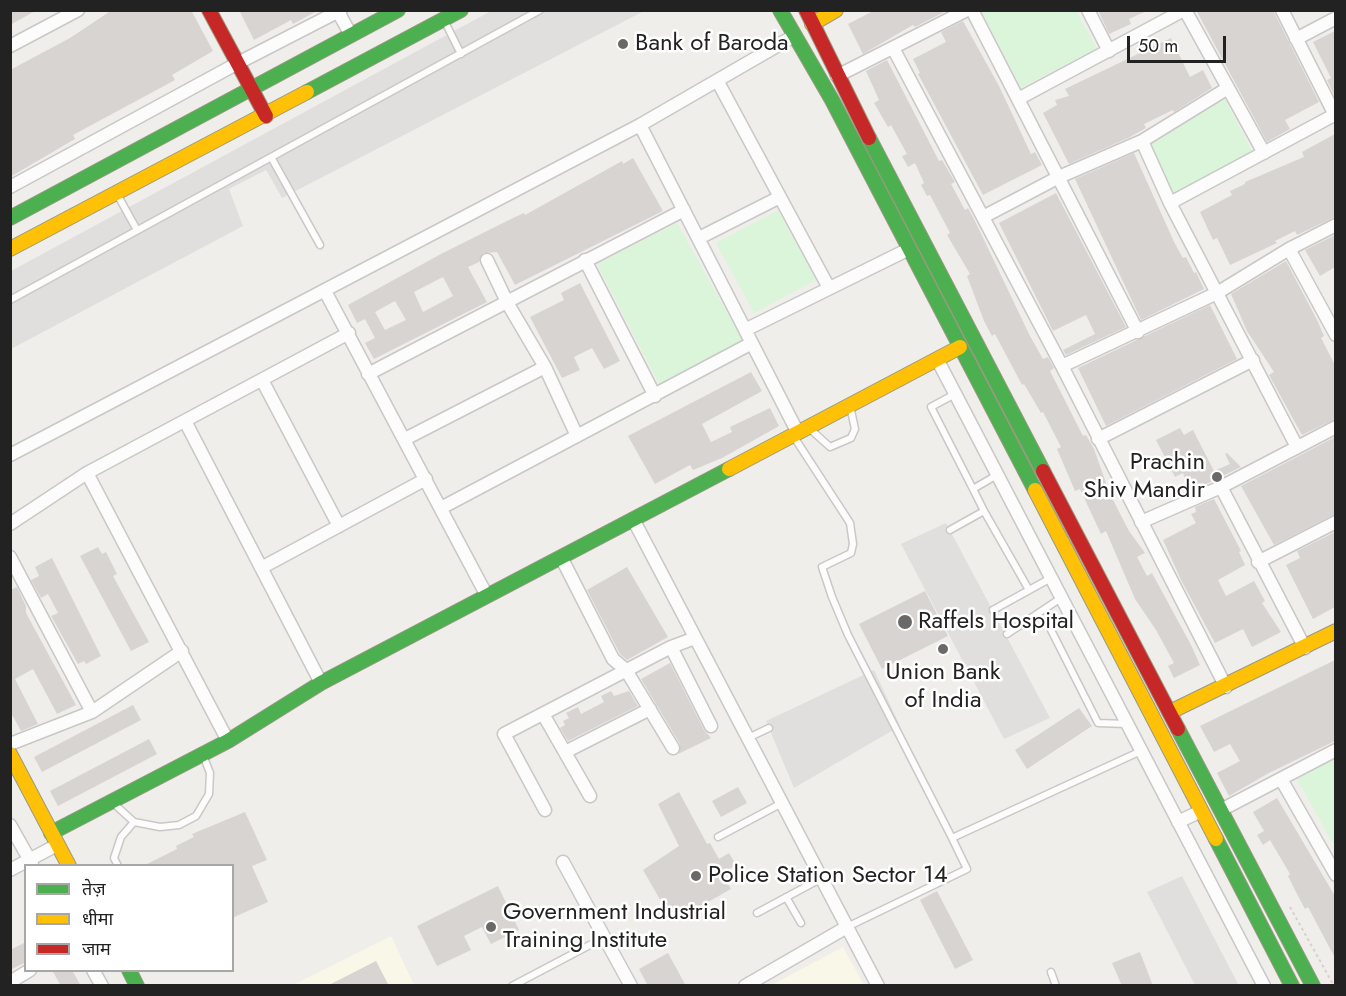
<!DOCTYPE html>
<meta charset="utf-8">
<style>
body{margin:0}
#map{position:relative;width:1346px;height:996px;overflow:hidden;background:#f0eeeb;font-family:Jost,"Noto Sans Devanagari",sans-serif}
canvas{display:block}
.frame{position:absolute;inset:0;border:12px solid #222;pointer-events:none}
.legend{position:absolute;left:24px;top:864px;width:210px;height:108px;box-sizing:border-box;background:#fff;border:2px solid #a7a7a7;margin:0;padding:8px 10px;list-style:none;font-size:18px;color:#222}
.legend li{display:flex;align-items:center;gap:12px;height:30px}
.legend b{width:30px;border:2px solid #a7a7a7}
.scale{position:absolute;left:1127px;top:36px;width:99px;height:27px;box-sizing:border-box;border:3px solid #222;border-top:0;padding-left:8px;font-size:18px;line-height:21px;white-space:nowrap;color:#222;-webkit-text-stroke:4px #fff;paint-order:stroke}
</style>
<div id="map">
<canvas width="1346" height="996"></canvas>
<div class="frame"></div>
<ul class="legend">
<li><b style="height:8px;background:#4caf50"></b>तेज़</li>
<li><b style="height:8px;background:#ffc107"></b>धीमा</li>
<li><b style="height:8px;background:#c62828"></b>जाम</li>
</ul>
<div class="scale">50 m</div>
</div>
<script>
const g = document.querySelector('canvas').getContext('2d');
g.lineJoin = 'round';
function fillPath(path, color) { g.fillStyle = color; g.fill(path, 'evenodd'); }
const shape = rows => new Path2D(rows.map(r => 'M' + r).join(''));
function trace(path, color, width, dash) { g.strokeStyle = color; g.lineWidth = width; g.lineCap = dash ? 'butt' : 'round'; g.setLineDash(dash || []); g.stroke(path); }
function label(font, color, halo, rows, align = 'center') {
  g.font = font + ' Jost,sans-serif'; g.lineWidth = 5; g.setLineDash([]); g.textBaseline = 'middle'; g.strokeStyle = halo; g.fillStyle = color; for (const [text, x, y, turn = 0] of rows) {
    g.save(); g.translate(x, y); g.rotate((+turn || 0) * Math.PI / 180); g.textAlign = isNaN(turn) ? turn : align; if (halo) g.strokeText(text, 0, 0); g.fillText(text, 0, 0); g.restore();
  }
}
fillPath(shape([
 [391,936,414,985,291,986],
 [843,947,864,985,772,985]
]), '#f8f7e8');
fillPath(shape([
 [981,11,1076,11,1097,48,1021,88],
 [1225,99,1253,153,1174,195,1145,142],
 [778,210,816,280,754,313,716,243],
 [677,223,743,341,659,384,597,264],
 [1335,758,1335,847,1297,779]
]), '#daf5da');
fillPath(shape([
 [491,11,644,11,282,198,266,170,229,189,243,226,11,349,11,271],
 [946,523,1050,718,1004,739,901,544],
 [874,670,900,726,794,788,766,721],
 [1182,876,1238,984,1237,984,1195,985,1147,892]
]), '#e0dfde');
fillPath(shape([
 [10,10,37,10,10,25],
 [112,10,191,10,213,51,172,75,175,80,73,135,75,139,10,177,10,70,70,38],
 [239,10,319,10,293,24,291,20,254,40],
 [875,10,948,10,915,27,913,25,863,54,848,24],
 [1098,10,1149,10,1129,19,1131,24,1109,34],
 [1196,10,1273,10,1319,102,1285,120,1290,129,1267,142],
 [963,21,999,86,1031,154,1035,152,1042,165,983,195,918,74,920,73,913,59,946,42,941,32],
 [1335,31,1335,94,1334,95,1327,80,1331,78,1313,42],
 [1171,38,1190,77,1203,70,1212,88,1174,112,1173,110,1144,124,1146,128,1128,138,1069,164,1043,113,1057,105,1055,100,1069,96,1065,89],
 [887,60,939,161,942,160,955,182,951,184,965,210,968,208,974,219,1030,336,1043,359,1048,357,1054,368,1050,371,1083,436,1086,435,1094,449,1110,494,1129,531,1145,553,1137,557,1147,576,1152,573,1191,645,1200,665,1174,678,1168,666,1174,663,1156,630,1135,599,1106,531,1101,534,1080,489,1075,491,1057,449,1061,447,1043,412,1041,413,1024,384,1022,385,995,334,992,336,984,321,967,276,970,274,947,235,950,233,930,195,927,196,921,185,924,183,915,163,908,167,902,156,907,154,891,125,888,127,874,103,879,100,866,71],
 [1335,134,1335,217,1297,235,1295,231,1275,241,1277,243,1230,265,1217,238,1213,240,1200,212,1232,195,1230,191,1245,184,1245,182,1304,157,1302,152],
 [1134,153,1175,244,1183,258,1186,257,1194,273,1196,272,1204,289,1141,320,1075,179],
 [633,158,663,211,515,285,497,252,483,253,479,262,468,267,487,302,374,359,365,343,375,338,365,319,357,323,348,305,441,254,511,219,524,213,525,215,622,161,623,164],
 [443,277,453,296,423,312,414,292],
 [395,301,406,320,385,330,375,312],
 [1056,193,1126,327,1066,355,1063,350,1095,334,1086,315,1053,331,999,223],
 [1335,235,1335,267,1320,276,1305,250],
 [1286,261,1317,320,1324,336,1321,338,1335,365,1335,419,1302,435,1269,375,1274,372,1247,331,1231,294],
 [580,283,620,361,604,369,592,348,574,357,580,370,562,378,530,317,564,300,561,293],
 [1210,305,1237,359,1106,426,1078,368],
 [751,372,762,391,702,424,711,442,732,432,730,427,770,408,779,426,722,458,693,470,690,465,655,484,628,436],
 [1180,428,1184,435,1193,430,1214,471,1230,464,1225,454,1227,453,1241,467,1190,492,1183,473,1175,477,1156,440],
 [1335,437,1335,514,1274,545,1241,486],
 [1214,499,1241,551,1239,552,1245,565,1218,580,1226,596,1254,581,1265,601,1262,603,1281,632,1252,647,1243,629,1215,643,1182,582,1163,540,1196,523,1191,514,1196,512,1195,507],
 [1335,532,1335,607,1313,619,1286,565,1300,558,1297,551],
 [98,547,102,554,106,552,117,574,113,576,149,642,131,651,80,556],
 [52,558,101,656,86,664,84,661,78,664,51,616,58,613,48,594,41,598,31,580,39,576,35,567],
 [627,567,668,637,627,660,620,654,587,590],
 [17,587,26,606,26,613,76,705,57,714,33,669,15,679,38,724,21,731,10,711,10,590],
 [925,591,948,636,882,669,859,624],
 [1335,660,1335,741,1269,773,1229,796,1217,773,1240,761,1230,744,1214,752,1200,726],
 [670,663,704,730,711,738,678,754,680,744,641,679],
 [611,691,614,696,629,691,638,706,568,741,560,728,565,725,563,721,569,718,566,713,578,707,581,714,604,702,601,696],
 [133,705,141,720,42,772,34,757],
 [1079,708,1092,726,1027,769,1015,750],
 [149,739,157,754,58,806,50,791],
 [738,787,747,803,721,817,712,801],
 [679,792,707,844,710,843,719,859,729,853,736,865,726,871,728,875,724,877,731,889,673,922,643,870,679,846,658,804],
 [1277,798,1335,896,1335,958,1308,907,1305,909,1298,896,1288,876,1290,874,1270,840,1263,845,1257,835,1264,831,1253,812],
 [245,812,267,860,252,866,268,902,232,918,232,866,143,866,177,849,176,846,194,837,192,834],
 [498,886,519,930,491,944,482,927,464,936,471,950,437,966,417,926],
 [937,891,973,960,955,969,920,900],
 [26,942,26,962,10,970,10,950],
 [1140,952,1153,986,1122,986,1112,963],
 [668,953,686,986,648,986,639,969],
 [376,961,389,986,327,986],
 [52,970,72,970,81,986,61,986]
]), '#d7d4d2');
const lane = shape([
 [444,20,461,54],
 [271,157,320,245],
 [117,194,137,230],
 [10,300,540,10],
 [955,394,931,407,973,489],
 [809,428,830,447,851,438,855,429,850,406],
 [794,437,850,523,853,544,851,553,822,567,832,597,848,635,952,838,1141,751],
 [984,511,1029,590],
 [950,530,984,511,973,489,997,475],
 [993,610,1051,578],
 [1048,624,1098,723,1127,724],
 [1007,634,1061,598],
 [748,738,769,728],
 [112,802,134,822,160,827,179,825,196,816,209,794,210,773,203,755],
 [718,837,782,803],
 [118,866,114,858,121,837,134,822],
 [786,897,801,923],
 [757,913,822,878],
 [847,927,967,869,952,838],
 [1051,972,1056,986],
 [512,986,605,937]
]);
const street = shape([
 [337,10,351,35],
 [972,10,1138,332],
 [1088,10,1109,51],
 [1185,10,1264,153],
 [1282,10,1335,115],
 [1296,39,1336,18],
 [10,46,78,10],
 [893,48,1062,366,1226,687],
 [837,76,967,10],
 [718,82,829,288],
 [1018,99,1184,10],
 [640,125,798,433],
 [1142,141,1170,203,1297,447],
 [10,187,238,63,341,10],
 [1170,203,1336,114],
 [983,217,1059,177,1142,141,1228,88],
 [699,238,780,197],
 [1289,249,1336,335],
 [487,260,508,304,545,367,577,436],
 [585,260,655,396],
 [325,291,487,596],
 [745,330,909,249],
 [937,359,1264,986],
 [1062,366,1217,293,1289,249,1336,225],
 [368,374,684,210],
 [262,380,339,526],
 [185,421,321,683],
 [405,439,545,367],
 [1098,439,1253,360],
 [10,455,640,125,794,36],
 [87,473,228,741],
 [1221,487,1305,648],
 [441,508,752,343],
 [633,519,878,986],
 [1141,522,1221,487,1336,427],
 [10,524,87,473,349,333],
 [10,557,92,712],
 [561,557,613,659,626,670,673,748],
 [1258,562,1336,522],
 [261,568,426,479],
 [695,638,671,647,711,726],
 [543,714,590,796],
 [10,744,92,712,182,651],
 [565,752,650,709],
 [1281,779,1336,875],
 [545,810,504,734,671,647],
 [1221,810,1336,750],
 [1178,822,1201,811],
 [10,825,32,864],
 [563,862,631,986],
 [10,870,57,845],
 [93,970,102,986],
 [10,982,30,970],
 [745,986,847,927]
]);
const fast = shape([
 [780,10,832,100,1035,490],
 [307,92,461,10],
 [869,138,1043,471],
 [10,218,398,10],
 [1178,729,1313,986],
 [51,833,228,741,321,683,729,469],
 [1216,839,1292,986],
 [129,970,137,986]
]);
const slow = shape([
 [812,24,836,10],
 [10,249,307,92],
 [729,469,960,347],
 [1035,490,1216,839],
 [1170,712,1336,631],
 [10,754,69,866]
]);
const jam = shape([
 [209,10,266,116],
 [806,10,869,138],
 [1043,471,1178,729]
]);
trace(lane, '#c9c8c7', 9);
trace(street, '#c9c8c7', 15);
trace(fast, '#999a82', 16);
trace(slow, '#999a82', 16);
trace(jam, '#999a82', 16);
trace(shape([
 [1290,907,1334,986]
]), '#dccecd', 2, [3, 3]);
trace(lane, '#fdfcfc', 6);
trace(street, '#fdfcfc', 12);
trace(fast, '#4caf50', 14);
trace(slow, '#ffc107', 14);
trace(jam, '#c62828', 14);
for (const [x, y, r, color] of [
 [623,44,6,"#6a6968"],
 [1217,477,6,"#6a6968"],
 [905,622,8,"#6a6968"],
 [943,649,6,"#6a6968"],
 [696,876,6,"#6a6968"],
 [491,927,6,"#6a6968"]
]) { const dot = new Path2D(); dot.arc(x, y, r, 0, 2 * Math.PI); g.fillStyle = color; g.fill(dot); trace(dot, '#fff', 2); }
label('24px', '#222', '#fff', [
 ["Bank of Baroda",635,44],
 ["Prachin",1205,463,"right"],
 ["Shiv Mandir",1205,491,"right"],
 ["Raffels Hospital",918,622],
 ["Union Bank",943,673,"center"],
 ["of India",943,701,"center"],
 ["Police Station Sector 14",708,876],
 ["Government Industrial",503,913],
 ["Training Institute",503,941]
], 'left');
</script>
